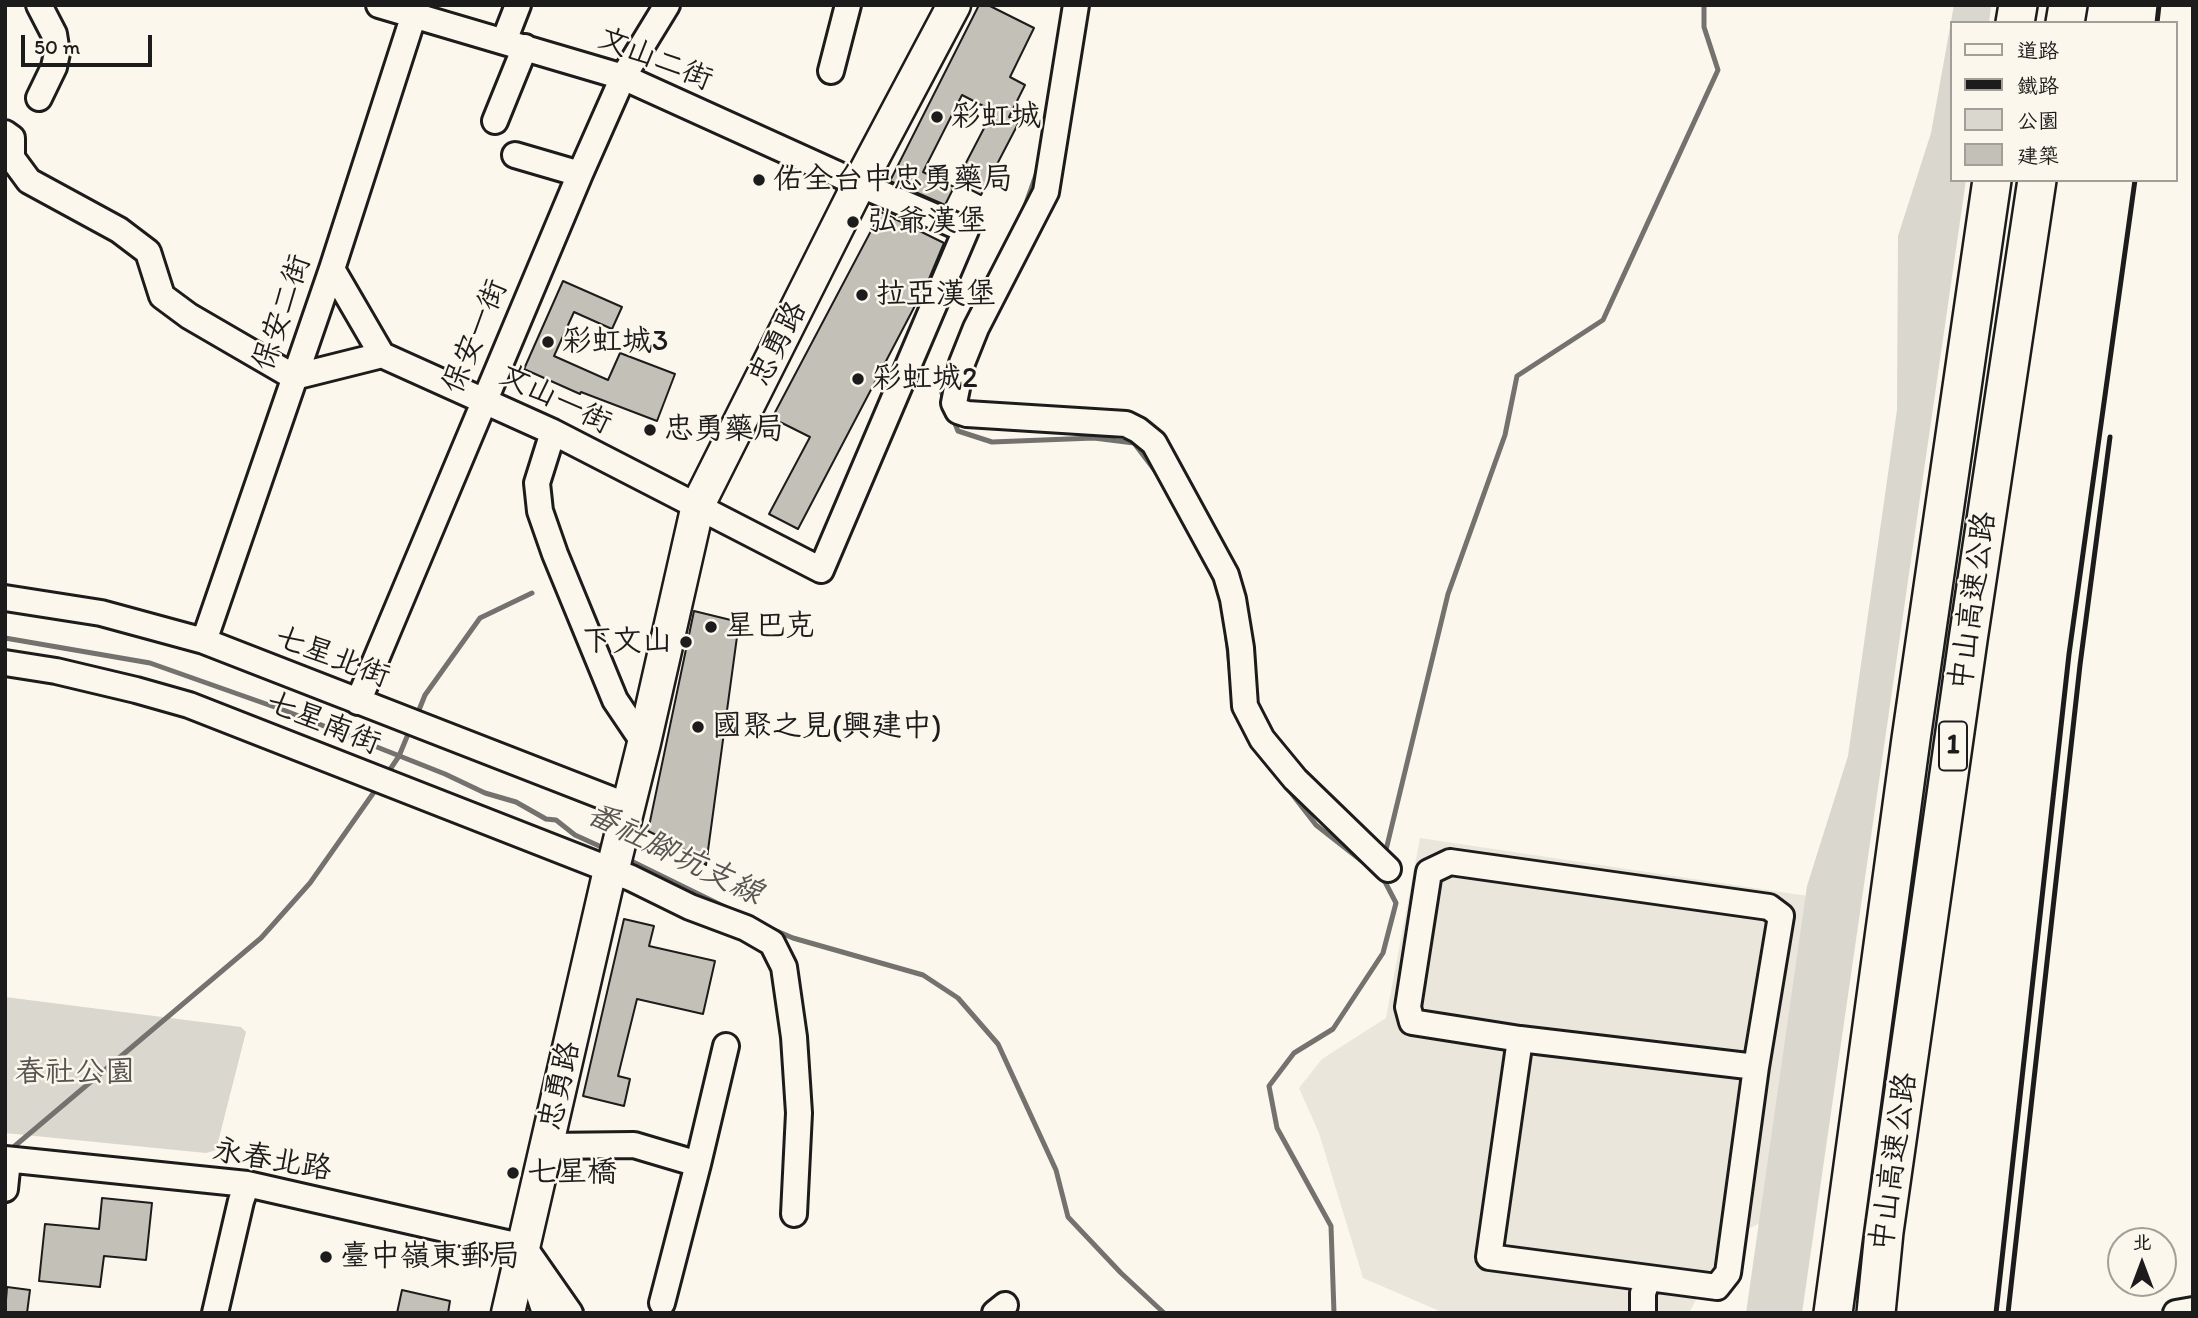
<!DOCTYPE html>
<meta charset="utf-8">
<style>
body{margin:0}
#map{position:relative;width:2198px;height:1318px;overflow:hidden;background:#fbf7ec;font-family:Itim,"LXGW WenKai TC",sans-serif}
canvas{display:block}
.frame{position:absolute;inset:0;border:7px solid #1c1c1c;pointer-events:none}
.legend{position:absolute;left:1950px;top:21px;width:228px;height:161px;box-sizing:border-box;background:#fbf7ec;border:2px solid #a29f99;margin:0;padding:9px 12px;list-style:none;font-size:21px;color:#1c1c1c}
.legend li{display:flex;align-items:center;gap:14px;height:35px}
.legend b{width:35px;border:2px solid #a29f99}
.north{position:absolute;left:2107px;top:1227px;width:70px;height:70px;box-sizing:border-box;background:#fbf7ec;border:2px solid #a29f99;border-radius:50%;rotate:0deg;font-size:19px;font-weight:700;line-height:28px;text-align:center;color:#1c1c1c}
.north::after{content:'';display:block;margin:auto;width:24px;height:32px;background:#1c1c1c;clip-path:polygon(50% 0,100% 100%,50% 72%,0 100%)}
.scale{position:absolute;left:21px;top:35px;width:131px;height:32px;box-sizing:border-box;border:4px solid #1c1c1c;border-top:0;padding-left:9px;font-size:21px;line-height:24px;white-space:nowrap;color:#1c1c1c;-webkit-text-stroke:5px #fbf7ec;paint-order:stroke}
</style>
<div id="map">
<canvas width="2198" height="1318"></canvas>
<div class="frame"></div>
<ul class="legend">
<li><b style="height:9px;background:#fbf7ec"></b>道路</li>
<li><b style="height:9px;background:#1c1c1c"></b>鐵路</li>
<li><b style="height:19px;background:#dad7ce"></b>公園</li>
<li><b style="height:19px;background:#c3c0b8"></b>建築</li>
</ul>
<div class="north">北</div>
<div class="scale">50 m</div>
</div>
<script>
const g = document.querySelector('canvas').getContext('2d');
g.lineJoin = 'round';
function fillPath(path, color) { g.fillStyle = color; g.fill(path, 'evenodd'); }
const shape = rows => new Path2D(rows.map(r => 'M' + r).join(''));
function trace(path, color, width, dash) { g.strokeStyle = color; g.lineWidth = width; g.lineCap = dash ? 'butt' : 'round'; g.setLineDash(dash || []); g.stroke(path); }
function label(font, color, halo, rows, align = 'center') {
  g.font = font + ' Itim,"LXGW WenKai TC",sans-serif'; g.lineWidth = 5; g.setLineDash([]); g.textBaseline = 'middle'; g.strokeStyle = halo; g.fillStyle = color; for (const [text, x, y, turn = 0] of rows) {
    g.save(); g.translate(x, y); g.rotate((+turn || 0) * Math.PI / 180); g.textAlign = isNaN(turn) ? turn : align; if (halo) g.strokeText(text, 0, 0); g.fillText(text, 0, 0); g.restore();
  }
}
fillPath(shape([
 [1420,838,1821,898,1784,1211,1728,1239,1689,1313,1444,1313,1363,1278,1319,1133,1299,1088,1322,1059,1386,1018]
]), '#eae6dc');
fillPath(shape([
 [1954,5,1991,5,1989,23,1951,23,1951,180,1966,180,1802,1313,1746,1313,1807,886,1848,756,1897,410,1898,236,1931,133],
 [5,997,241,1027,246,1032,216,1150,206,1153,5,1133]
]), '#dad7ce');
trace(shape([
 [1025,206,1037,172],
 [945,400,941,391,948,374],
 [953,419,958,431,992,442,1094,438,1134,443,1156,472],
 [5,638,150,663,286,711,445,774,485,793,516,802,546,819,556,820,575,835,608,850],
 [1227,639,1232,685],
 [417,715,425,695,480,618,532,593],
 [387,774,399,756,411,727],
 [1285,785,1316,825,1367,865],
 [1385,854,1448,594,1505,435,1517,376,1603,320,1718,70,1704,27,1704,5],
 [627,859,731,910],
 [765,926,793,938,923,975,958,998,998,1044,1056,1170,1068,1217,1121,1273,1164,1313],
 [10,1150,261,938,310,883,379,785],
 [1334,1313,1331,1226,1277,1128,1269,1086,1294,1053,1333,1029,1383,953,1396,903,1383,878]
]), '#74726e', 5);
const building = shape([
 [979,5,988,5,1034,28,1010,77,1025,85,1009,117,1019,122,981,195,956,182,993,111,962,95,923,172,954,187,945,205,890,181,979,5],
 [881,212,944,243,929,279,798,529,769,514,810,437,772,418,881,212],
 [563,281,622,307,612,329,574,312,554,356,608,380,620,353,675,374,657,421,581,392,580,394,524,369,563,281],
 [694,611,739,622,706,865,679,846,648,831,694,611],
 [624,919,654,926,649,946,715,961,703,1014,637,999,618,1076,630,1079,624,1106,583,1096,624,919],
 [102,1198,152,1203,146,1260,104,1256,100,1287,39,1281,45,1224,99,1229,102,1198],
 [7,1287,30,1290,27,1313,5,1313,7,1287],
 [402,1290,450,1301,448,1313,397,1313,402,1290]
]);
fillPath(building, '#c3c0b8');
trace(building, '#1c1c1c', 2);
const minor = shape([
 [39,5,54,34,57,53,54,67,39,98],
 [379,5,623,77,859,184,966,230,821,570,553,432,382,355],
 [1076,5,1046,192,976,328,962,363,954,403,958,411,967,414,1126,424,1138,430,1154,443,1226,575,1233,599,1241,648,1245,706,1262,739,1295,779,1388,869],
 [504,41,518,5],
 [831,71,848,5],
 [495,121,525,47],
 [5,133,12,138,12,158,29,181,119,230,148,252,162,296,189,316,294,377,382,355],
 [515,155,580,174],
 [332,269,382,355],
 [553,432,537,483,540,511,555,554,615,700,644,743],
 [5,598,101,613,204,641,628,806],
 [204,641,332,269,417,5],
 [5,663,56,671,136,690,189,705,631,878,690,907,746,928,772,943,784,967,794,1037,799,1113,794,1214],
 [358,702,580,174,623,77,667,5],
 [1450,862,1769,907,1781,916,1756,1067,1728,1273,1717,1287,1489,1257,1520,1039,1412,1022,1408,1007,1429,872,1450,862],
 [1520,1039,1756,1067],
 [547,1146,634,1145,698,1164],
 [5,1159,247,1184,524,1247,570,1313],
 [5,1189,8,1160],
 [531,1271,545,1313],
 [662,1303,698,1164,726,1046],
 [215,1313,241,1201,247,1184],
 [995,1313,1005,1305],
 [1643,1313,1643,1293,1648,1279],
 [2176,1313,2193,1310]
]);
const major = shape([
 [508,1313,610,870,615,860,644,743,698,505,859,184,954,5]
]);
const highway = shape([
 [2015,23,2018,5],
 [2065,23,2068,5],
 [1833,1313,1911,739,1992,180],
 [1876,1313,1884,1232,1968,640,2037,180]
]);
trace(minor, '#1c1c1c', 30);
trace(major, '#1c1c1c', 37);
trace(highway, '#1c1c1c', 42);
trace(minor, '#fbf7ec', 24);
trace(major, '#fbf7ec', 32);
trace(highway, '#fbf7ec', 37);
trace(shape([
 [2157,23,2159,5],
 [1996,1313,2069,654,2135,180],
 [2008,1313,2080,665,2110,437]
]), '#1c1c1c', 5);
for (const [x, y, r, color] of [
 [937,117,7,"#1c1c1c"],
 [759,180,7,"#1c1c1c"],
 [853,222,7,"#1c1c1c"],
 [862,295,7,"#1c1c1c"],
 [548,342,7,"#1c1c1c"],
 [858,379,7,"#1c1c1c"],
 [650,430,7,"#1c1c1c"],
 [711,627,7,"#1c1c1c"],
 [686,642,7,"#1c1c1c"],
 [698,727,7,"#1c1c1c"],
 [513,1173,7,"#1c1c1c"],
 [326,1257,7,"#1c1c1c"]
]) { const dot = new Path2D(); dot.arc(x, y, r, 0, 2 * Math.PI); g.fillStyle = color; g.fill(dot); trace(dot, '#fbf7ec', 2.5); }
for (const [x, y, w] of [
 [1953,746,28]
]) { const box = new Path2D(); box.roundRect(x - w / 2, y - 24.5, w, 49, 5); g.fillStyle = '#fbf7ec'; g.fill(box); trace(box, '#1c1c1c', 2); }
label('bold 28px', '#1c1c1c', null, [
 ["1",1953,746]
]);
label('30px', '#1c1c1c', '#fbf7ec', [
 ["文山二街",655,60,22],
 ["保安二街",283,313,-71],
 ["保安一街",476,337,-67],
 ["忠勇路",779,344,-63],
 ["文山一街",555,400,26],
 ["中山高速公路",1974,601,-82],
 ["七星北街",332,658,21],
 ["七星南街",323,724,22],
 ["忠勇路",561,1086,-77],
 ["永春北路",272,1161,10],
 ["中山高速公路",1895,1162,-82]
]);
label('30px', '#1c1c1c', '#fbf7ec', [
 ["彩虹城",951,117],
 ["佑全台中忠勇藥局",773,180],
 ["弘爺漢堡",867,222],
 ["拉亞漢堡",876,295],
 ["彩虹城3",562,342],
 ["彩虹城2",872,379],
 ["忠勇藥局",664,430],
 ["星巴克",725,627],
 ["下文山",672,642,"right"],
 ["國聚之見(興建中)",712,727],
 ["七星橋",527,1173],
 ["臺中嶺東郵局",340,1257]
], 'left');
label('30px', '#555451', '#fbf7ec', [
 ["春社公園",75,1073]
]);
label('italic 32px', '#575653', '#fbf7ec', [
 ["番社腳坑支線",674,855,26]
]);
</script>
